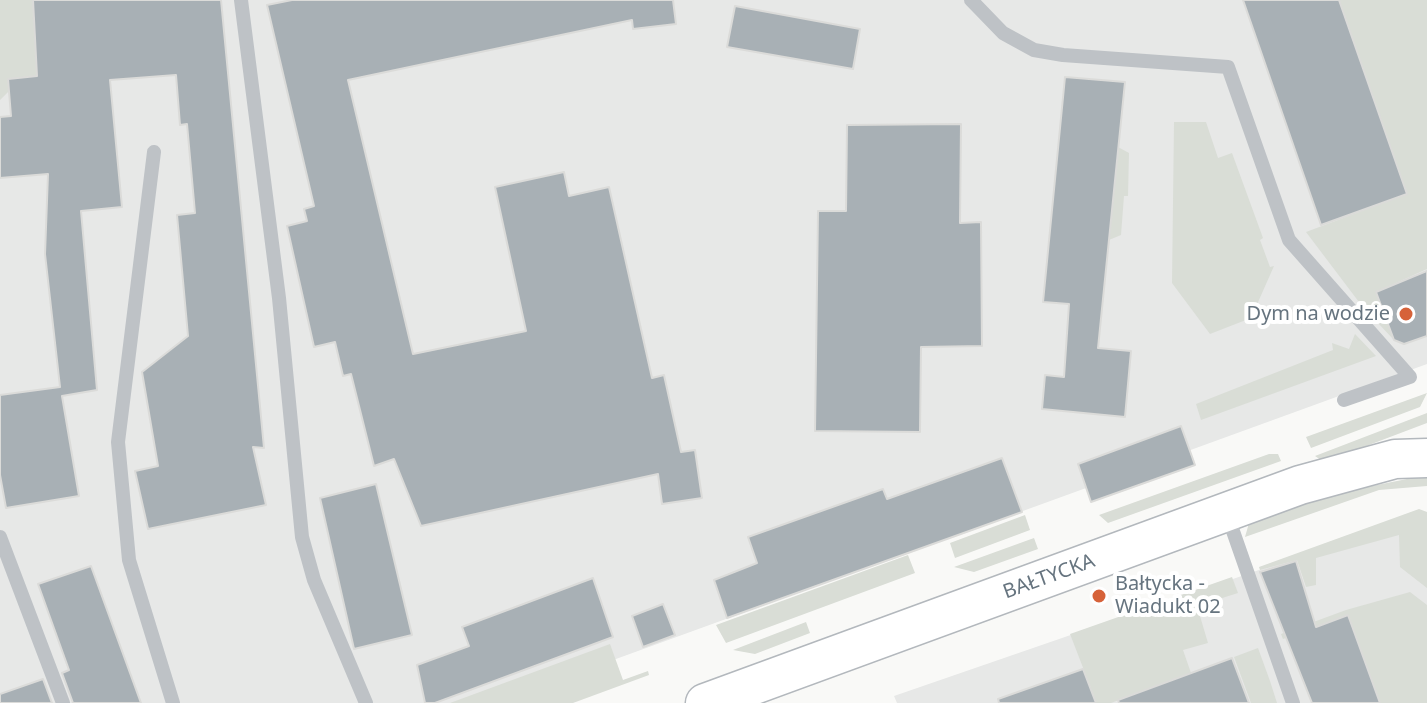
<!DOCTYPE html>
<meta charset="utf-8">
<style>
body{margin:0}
canvas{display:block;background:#f9f9f7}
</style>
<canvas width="1427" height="703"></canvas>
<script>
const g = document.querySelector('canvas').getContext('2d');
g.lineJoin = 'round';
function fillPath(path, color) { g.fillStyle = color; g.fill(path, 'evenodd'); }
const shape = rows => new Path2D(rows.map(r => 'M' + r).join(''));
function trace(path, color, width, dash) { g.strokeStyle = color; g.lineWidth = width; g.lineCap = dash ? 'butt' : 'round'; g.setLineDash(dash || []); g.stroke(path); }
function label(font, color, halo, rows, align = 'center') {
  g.font = font + ' "Noto Sans",sans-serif'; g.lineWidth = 8; g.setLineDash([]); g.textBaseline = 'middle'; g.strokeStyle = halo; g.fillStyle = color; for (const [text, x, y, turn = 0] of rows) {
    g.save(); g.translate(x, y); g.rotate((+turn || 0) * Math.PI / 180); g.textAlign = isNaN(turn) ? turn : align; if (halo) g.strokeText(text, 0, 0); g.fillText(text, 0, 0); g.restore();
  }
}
fillPath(shape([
 [0,0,1427,0,1427,364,495,703,0,703],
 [1427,512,1427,703,897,703,894,696]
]), '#e7e8e7');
fillPath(shape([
 [0,0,33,0,37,76,8,79,9,91,0,100],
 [1339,0,1427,0,1427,269,1376,292,1394,340,1362,306,1306,232,1407,194],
 [1174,122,1206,122,1218,158,1232,153,1263,238,1260,240,1270,267,1274,266,1251,318,1210,334,1172,283],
 [1118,147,1129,153,1128,196,1124,196,1121,235,1109,240],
 [1355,334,1376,356,1201,420,1196,404,1333,350,1332,343,1349,349],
 [1427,393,1420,407,1311,448,1306,437],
 [1427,413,1427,423,1324,462,1315,456],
 [1269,454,1278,454,1281,461,1108,523,1099,515],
 [1427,475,1427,486,1379,490,1245,537,1249,523,1297,505,1342,492],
 [1419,509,1427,512,1427,588,1400,567,1399,535,1316,558,1316,585,1306,587,1297,560,1260,570,1259,567],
 [1025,515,1030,530,955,558,950,543],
 [1034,538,1038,549,974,572,954,567],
 [908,555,915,573,726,643,716,625],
 [1232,577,1238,593,1197,606,1208,643,1183,650,1191,673,1111,703,1073,703,1094,696,1070,634],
 [1410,592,1427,605,1427,703,1380,703,1347,615,1283,639,1281,634,1346,610],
 [806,622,810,633,755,654,733,650],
 [610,644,623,680,648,671,649,675,573,703,450,703],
 [1258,648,1270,681,1277,703,1251,703,1234,657]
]), '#d9ddd6');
const building = shape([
 [33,0,221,0,264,448,253,447,266,505,148,529,135,471,158,466,142,372,188,336,177,215,195,213,187,124,180,125,176,75,110,80,122,207,81,211,97,390,62,396,79,496,6,508,0,475,0,395,60,387,45,254,48,174,0,178,0,117,11,116,8,79,37,76,33,0],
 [292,0,673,0,676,24,633,29,632,20,348,80,413,354,526,331,495,187,564,172,569,196,609,187,652,378,664,375,681,452,695,450,702,498,662,504,658,474,421,526,394,459,374,466,351,374,343,376,335,342,314,347,287,226,307,221,304,209,314,206,267,5,292,0],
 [1243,0,1339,0,1407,194,1321,225,1243,0],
 [735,6,860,29,853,69,727,47,735,6],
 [1065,77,1125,82,1098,348,1131,351,1125,417,1042,409,1045,375,1064,377,1069,304,1043,302,1065,77],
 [961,124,960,223,981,222,982,346,921,347,920,432,815,431,818,211,846,211,847,125,961,124],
 [1427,271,1427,336,1404,344,1394,340,1376,292,1427,271],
 [1181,426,1195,465,1091,502,1078,464,1181,426],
 [1002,458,1022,512,727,618,714,580,757,563,748,537,883,489,887,499,1002,458],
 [376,484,412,635,354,649,320,498,376,484],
 [1296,561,1316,627,1348,615,1380,703,1312,703,1260,572,1296,561],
 [91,566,141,703,73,703,62,673,69,670,38,584,91,566],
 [593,578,613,637,435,703,425,703,417,665,469,646,462,627,593,578],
 [663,604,675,635,643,647,632,616,663,604],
 [1232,658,1249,703,1119,703,1118,700,1232,658],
 [1083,669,1096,703,999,703,998,699,1083,669],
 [43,679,52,703,0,703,0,694,43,679]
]);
fillPath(building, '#a8b0b5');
trace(building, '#dbdbd9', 2);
const secondary = shape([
 [705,703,1300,485,1395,459,1427,458]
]);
trace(secondary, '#b3b8bd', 41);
trace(shape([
 [241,0,279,298,302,537,314,580,366,703],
 [971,0,1003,33,1034,50,1063,55,1228,67,1289,240,1410,377,1344,400],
 [154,152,118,442,129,560,173,703],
 [1227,514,1293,703],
 [0,537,63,703]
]), '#bec2c6', 14);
trace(secondary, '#fff', 38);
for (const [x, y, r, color] of [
 [1406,314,8,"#d66239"],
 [1099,596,8,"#d66239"]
]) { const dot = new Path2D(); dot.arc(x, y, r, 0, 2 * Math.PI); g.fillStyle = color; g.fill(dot); trace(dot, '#fff', 3); }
label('20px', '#66747f', '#fff', [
 ["Dym na wodzie",1390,314],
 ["Bałtycka -",1115,584,"left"],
 ["Wiadukt 02",1115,607,"left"]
], 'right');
label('20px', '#66747f', '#fff', [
 ["BAŁTYCKA",1049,577,-20]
]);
</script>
